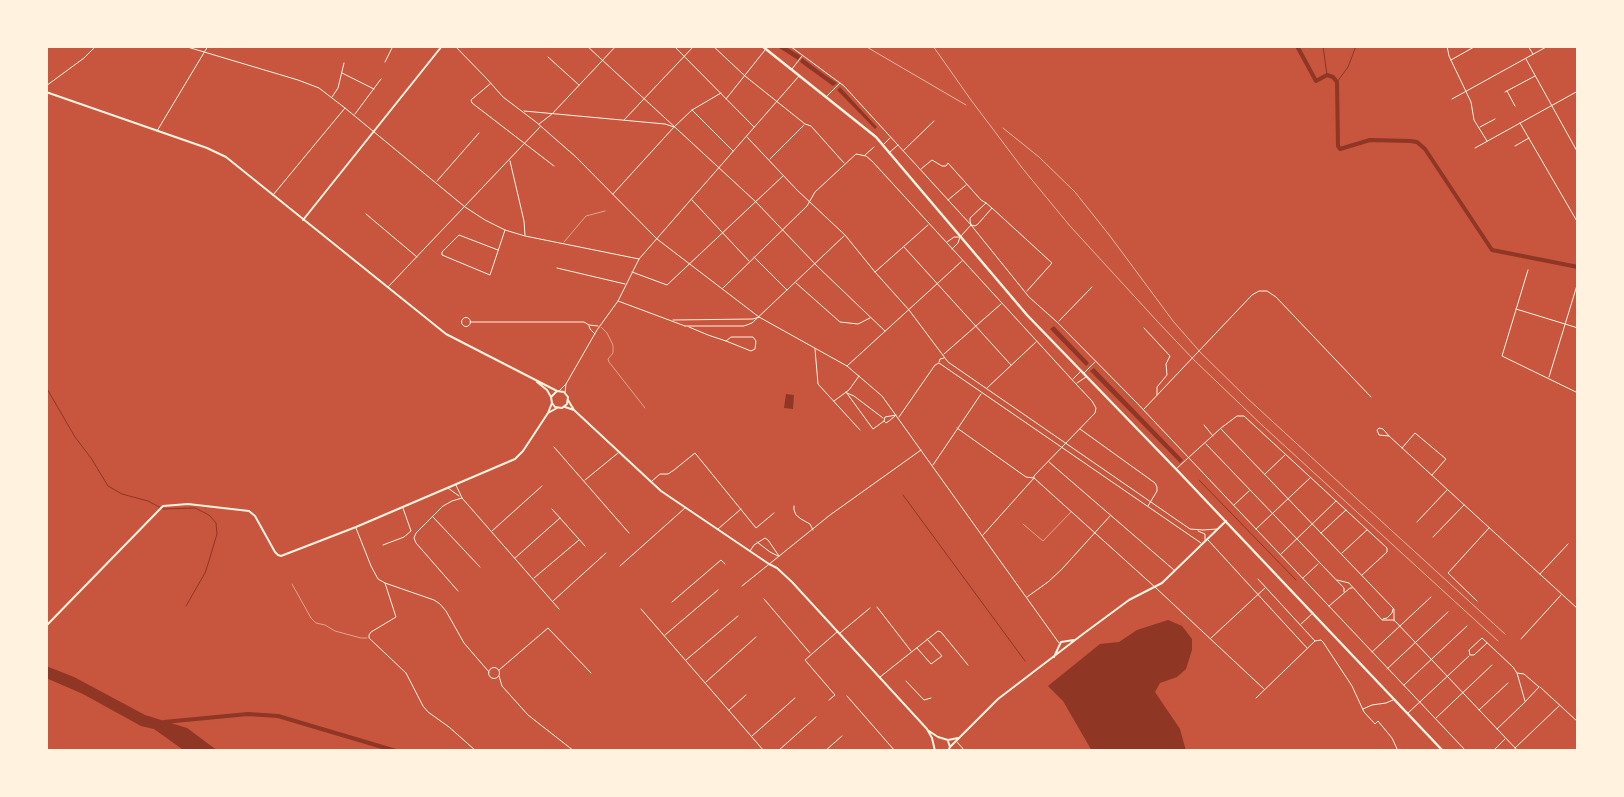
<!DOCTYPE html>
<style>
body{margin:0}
#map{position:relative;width:1624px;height:797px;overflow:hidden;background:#c8553d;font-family:"DejaVu Sans",sans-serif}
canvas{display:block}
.frame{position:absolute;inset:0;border:48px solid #fff3e0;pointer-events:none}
</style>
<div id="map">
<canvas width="1624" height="797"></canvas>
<div class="frame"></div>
</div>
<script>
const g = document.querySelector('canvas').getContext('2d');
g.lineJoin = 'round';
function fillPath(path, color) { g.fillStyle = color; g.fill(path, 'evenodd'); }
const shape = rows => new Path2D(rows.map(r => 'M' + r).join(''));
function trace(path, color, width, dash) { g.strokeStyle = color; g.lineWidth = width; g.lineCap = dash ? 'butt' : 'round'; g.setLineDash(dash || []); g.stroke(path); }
fillPath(shape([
 [776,46,784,46,801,56,798,60],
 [802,58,825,75,837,83,833,86,800,62],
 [840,87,877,127,875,129,837,90],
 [1054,326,1089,363,1086,366,1050,329],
 [1094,368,1183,460,1180,463,1090,371],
 [786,394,794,395,793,409,784,408],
 [1168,620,1182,626,1192,639,1192,650,1186,669,1177,677,1160,683,1155,692,1180,729,1186,751,1092,751,1063,701,1048,686,1100,644,1119,642,1137,630],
 [46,666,74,677,145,715,187,728,218,751,189,751,182,749,154,729,141,726,83,694,46,678]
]), '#8f3625');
trace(shape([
 [1323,46,1327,75],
 [1337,82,1348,67,1356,46],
 [46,387,75,437,91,458,108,486,122,494,148,501,163,509,195,508,209,515,216,523,217,534,208,564,205,573,186,606],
 [1199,480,1296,580],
 [903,495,1025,661]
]), '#8f3625', 1);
trace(shape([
 [1297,46,1316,81,1327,75,1333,77,1337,82,1338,146,1340,149,1370,140,1410,141,1417,142,1425,149,1492,250,1578,267],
 [164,722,248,714,278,716,396,751]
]), '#8f3625', 4);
trace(shape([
 [564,242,586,216,605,211],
 [601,327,607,333,613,345,613,353,608,359,609,362,645,408],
 [1023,524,1043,541,1071,512],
 [292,584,311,618,316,623,325,625,335,631,361,638,367,638]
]), '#fff3e0', 0.5);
trace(shape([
 [865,155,874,147],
 [877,607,911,651]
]), '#fff3e0', 1);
trace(shape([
 [184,46,298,80,319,88,345,108,465,207,485,220,505,230,525,236,639,259],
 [455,46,487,79,503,97,536,122,576,157,657,239,759,317,847,366,882,396,1059,643],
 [587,46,756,202,818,267,885,331],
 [674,46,754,127],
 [713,46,745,76,805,124,811,126,844,163],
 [790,46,844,86,971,225,1029,297,1057,322,1136,402,1466,751],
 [1447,46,1449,56,1471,102,1474,120,1487,141],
 [1528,46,1533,54],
 [548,57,579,85],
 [1526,59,1578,153],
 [1451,60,1474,47],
 [385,62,393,46],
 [792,69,802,56],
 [342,73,374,89],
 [490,84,471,100,472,103,554,166],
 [46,86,84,58,96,46],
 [1507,91,1515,106],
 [1505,92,1535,76],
 [827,96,840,83],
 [332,97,338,88,344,63],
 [726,99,765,50],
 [1452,99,1548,46],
 [692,110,733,151],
 [524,111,665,124,674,127],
 [355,114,381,79],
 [624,120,694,46],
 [1520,123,1578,223],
 [539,124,552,114,616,46],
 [1480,127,1495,119],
 [157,131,208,46],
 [747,137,797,190,845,235,875,272,909,310,948,362,1190,529,1203,530,1217,529],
 [884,144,890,138],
 [1515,146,1529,138],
 [1475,148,1578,91],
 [904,150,934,121],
 [890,152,898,145],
 [770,159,804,125],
 [510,161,524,221,525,235],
 [921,169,932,160,942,166,946,166,948,163,981,200,986,203],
 [437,181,479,133],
 [613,194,674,127,692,110,721,93],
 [273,195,345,108],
 [692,200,749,261],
 [948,200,966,185],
 [986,203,992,208,978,224,975,226,971,225,970,221,970,218,986,203],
 [992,208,1052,263,1027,291],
 [366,214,417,257],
 [947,242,954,237,959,237],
 [904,247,1011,365],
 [952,249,958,243,960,237,971,225],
 [498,250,459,235,442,252,442,255,490,275,505,230],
 [754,257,787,290],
 [557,268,625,284],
 [1528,270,1502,356,1578,393],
 [632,272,667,285,783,176],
 [875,272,928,225],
 [796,283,840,322,858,324,870,318],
 [388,287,540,127],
 [723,288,807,206,815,192,856,154,866,156,872,161,1076,384,1092,401,1096,408,1095,413,1034,476,1034,478,983,535],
 [618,301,685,326],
 [1516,309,1578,328],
 '461.5 322a4.5 4.5 0 1 1 9 0a4.5 4.5 0 1 1-9 0Z',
 [673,320,753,319,759,317],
 [1059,321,1092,287],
 [470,322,584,322,589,325,598,326],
 [589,326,590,329,595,334],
 [685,326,744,326,752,323,844,236],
 [689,327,708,335,726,341,751,351,755,349,756,341,753,337,731,337,726,341],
 [1144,328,1170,356,1166,364,1167,375,1157,387,1157,395],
 [815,349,818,384,860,430],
 [944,354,1001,304],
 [939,362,940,359,944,358],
 [847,366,962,261],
 [1084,373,1095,362],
 [1549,377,1578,282],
 [1073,379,1081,371],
 [1077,383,1086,377],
 [987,388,1036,342],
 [559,391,566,384,597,330,618,301,639,259,799,76],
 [846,392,873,429,884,421],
 [565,393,566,384],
 [847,393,854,396,883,418],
 [834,401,849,390,859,376],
 [1144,409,1252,295,1259,291,1267,291,1276,297,1371,397],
 [895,416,889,421,886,423,884,421,885,417,896,415],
 [899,417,935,365,939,363,1201,543],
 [1204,425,1213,436],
 [957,428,1026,477,1034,478,1156,588,1264,689],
 [1080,429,1155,483,1157,487,1157,491,1148,506],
 [1221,429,1394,609,1394,621],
 [1389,436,1379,435,1377,430,1379,428,1383,429,1389,436,1578,609],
 [1206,444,1344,588,1344,592],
 [554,447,629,533],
 [1402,448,1415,433,1446,459,1432,475],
 [1049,462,1174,570],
 [933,465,981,394],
 [1176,469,1221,428,1237,416,1244,416,1387,548,1387,552,1362,575],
 [1265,474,1285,455],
 [585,480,618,453],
 [652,481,660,474,668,474,674,470,695,453,756,528,774,513],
 [456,485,462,498,559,609],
 [448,488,459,496],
 [1234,505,1249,491],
 [794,506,794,510,796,515,801,519,810,524,813,530],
 [552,509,585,546],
 [433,517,480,567],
 [1417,522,1447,490],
 [356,528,371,566,378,579,385,583,434,600,440,604,446,611,464,643,489,672],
 [718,529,741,509],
 [1256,529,1310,478],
 [492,531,542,486],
 [1198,531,1205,534,1205,540],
 [1321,533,1346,510],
 [1433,537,1464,505],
 [1208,540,1307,648],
 [757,542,770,552,778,556],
 [383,545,404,537,411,531,403,508],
 [750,551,754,545,765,538,768,540,779,556],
 [1342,553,1367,530],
 [1281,554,1336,501],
 [515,558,560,518],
 [620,566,685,508],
 [1540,574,1568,544],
 [534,578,579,540],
 [1303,578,1318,564],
 [1337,580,1349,583,1382,620,1394,620],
 [385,583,396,617,371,632,369,635,369,638,406,673,423,706,428,712,449,727,476,751],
 [742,586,830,515,921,450],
 [458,591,416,543,414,538,416,533,443,506,452,501,462,498],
 [1027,597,1048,582,1062,569,1110,516],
 [764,599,810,653],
 [553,601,606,553],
 [1477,601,1448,573,1489,528],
 [672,602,721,560,725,564],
 [1329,606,1350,588,1352,588],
 [641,609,764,751],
 [1383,619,1387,618,1392,613,1393,609],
 [1395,621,1518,751],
 [1301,624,1313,613],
 [840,633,870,608],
 [665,635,718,590],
 [1211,638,1265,588],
 [1521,639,1561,595],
 [1315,641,1321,640,1323,642,1352,686,1364,712,1375,724,1378,721,1392,738,1398,751],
 [1487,643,1474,655,1470,655,1469,650,1482,638,1513,667,1517,673],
 [917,648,931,664,942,656,927,639],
 [1372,652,1431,597],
 [686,660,738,616],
 '488.5 673a5.5 5.5 0 1 1 11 0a5.5 5.5 0 1 1-11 0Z',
 [1387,669,1448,612],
 [499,670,548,628,591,673],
 [499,676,502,686,528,715,574,751],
 [880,677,938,631,941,632,968,665],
 [906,681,924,700,931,698],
 [706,682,756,637],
 [1404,685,1467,626],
 [1540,687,1578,722],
 [847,696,895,751],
 [1256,698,1315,641,1258,579],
 [829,700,835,695,805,660,837,632],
 [1363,709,1372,705,1386,703,1393,700],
 [729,710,746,695],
 [1479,710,1508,683],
 [1408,713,1469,656],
 [1436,718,1492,665],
 [1497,729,1523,704,1539,687,1524,674,1517,673,1525,701],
 [752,736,795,698],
 [957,742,965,751],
 [1515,748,1559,706],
 [778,751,816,717],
 [825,751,842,736],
 [1493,751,1505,739]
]), '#fff3e0', 1);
trace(shape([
 [46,92,207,148,226,157,446,334,557,391],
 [303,220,442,46],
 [537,382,547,390,551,397,552,403,555,407,562,408,567,404,568,397,564,392,557,391,551,397],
 [568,400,574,410,661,491,769,564,777,568,792,582,927,729,932,738,935,751],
 [565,407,574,410],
 [548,413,557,408],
 [46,626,163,506,188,504,249,511,255,516,275,552,278,555,281,556,356,527,515,459,523,451,548,413,552,403],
 [1054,657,1061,642,1074,640],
 [929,731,938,737,948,740,958,738],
 [948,741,950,747,948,751],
 [950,747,998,699,1083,634,1129,600,1162,583,1226,521]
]), '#fff3e0', 2);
trace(shape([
 [762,46,876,137,1027,315,1176,469,1443,751]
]), '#fff3e0', 2.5);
trace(shape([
 [865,46,966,105],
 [933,46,971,100,1023,169,1070,226,1157,321,1194,360,1264,427,1498,641],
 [1003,128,1039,157,1075,192,1110,236,1173,321,1201,353,1247,398,1345,488,1505,634]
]), '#e9b49f', 1);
</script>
